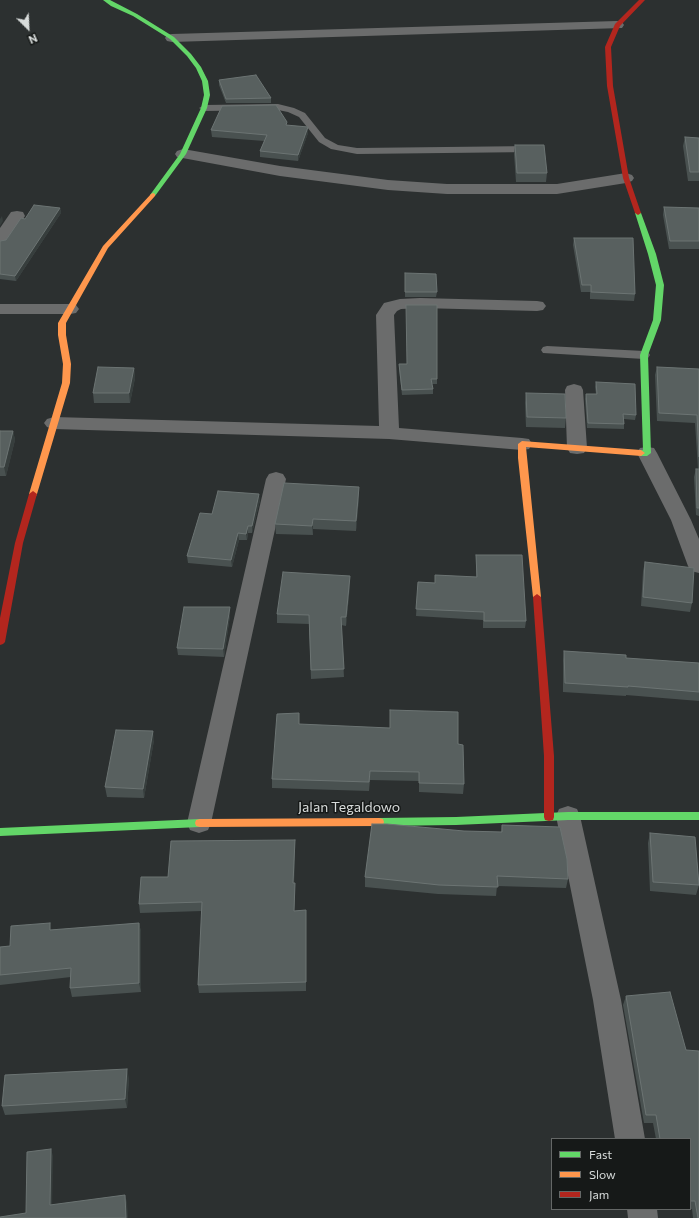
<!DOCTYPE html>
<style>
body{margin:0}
#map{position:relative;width:699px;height:1218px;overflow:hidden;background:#2c3030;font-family:Commissioner,sans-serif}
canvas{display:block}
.legend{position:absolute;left:551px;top:1138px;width:140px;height:72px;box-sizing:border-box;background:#161918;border:1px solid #646766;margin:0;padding:5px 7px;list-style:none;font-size:12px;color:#d8dcdb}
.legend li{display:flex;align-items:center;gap:8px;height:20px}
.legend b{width:20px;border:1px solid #646766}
.north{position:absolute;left:8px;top:8px;width:40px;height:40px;-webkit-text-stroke:3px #161918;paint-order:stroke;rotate:156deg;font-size:11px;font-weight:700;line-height:16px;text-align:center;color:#d8dcdb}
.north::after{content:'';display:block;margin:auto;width:14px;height:18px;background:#d8dcdb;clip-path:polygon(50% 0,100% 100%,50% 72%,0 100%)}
</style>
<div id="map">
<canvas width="699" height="1218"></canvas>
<ul class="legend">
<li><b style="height:5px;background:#63d668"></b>Fast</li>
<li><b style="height:5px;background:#ff974d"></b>Slow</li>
<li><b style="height:5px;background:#b3261e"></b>Jam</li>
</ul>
<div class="north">N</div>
</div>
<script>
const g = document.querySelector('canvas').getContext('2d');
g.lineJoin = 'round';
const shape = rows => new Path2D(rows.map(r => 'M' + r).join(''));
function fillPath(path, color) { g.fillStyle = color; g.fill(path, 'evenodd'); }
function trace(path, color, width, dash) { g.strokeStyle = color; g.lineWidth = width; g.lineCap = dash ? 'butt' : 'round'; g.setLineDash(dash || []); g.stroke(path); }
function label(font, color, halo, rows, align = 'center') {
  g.font = font + ' Commissioner,sans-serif'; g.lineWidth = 3; g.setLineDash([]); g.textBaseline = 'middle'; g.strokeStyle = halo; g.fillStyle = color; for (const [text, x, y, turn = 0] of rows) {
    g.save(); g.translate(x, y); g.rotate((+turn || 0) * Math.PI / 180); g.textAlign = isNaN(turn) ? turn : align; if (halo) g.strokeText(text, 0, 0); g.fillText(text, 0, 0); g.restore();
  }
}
fillPath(shape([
 [278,104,294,108,305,113,325,138,338,145,357,148,533,146,538,149,533,152,357,154,331,149,319,142,299,117,288,112,278,110,204,111,199,108,204,105,278,104],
 [547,346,644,351,648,352,650,355,648,358,644,359,543,353,541,350,543,347,547,346]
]), '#6b6c6c');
fillPath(shape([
 [617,21,622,22,624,25,622,28,172,42,167,41,165,38,167,35,172,34,617,21],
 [183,149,280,166,388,180,447,184,557,184,626,173,632,175,634,178,632,181,626,183,557,194,447,194,388,190,280,176,177,157,175,154,177,151,183,149],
 [17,211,23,212,25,216,6,244,0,245,0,228,11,212,17,211],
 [420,298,537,301,543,302,546,306,543,310,537,311,420,308,401,309,397,311,394,315,399,428,522,438,529,439,532,444,529,449,522,450,389,439,54,429,47,427,44,423,47,419,54,417,379,426,376,315,384,303,400,299,420,298],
 [0,304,70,304,76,305,79,309,76,313,70,314,0,314,0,304],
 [574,384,581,386,583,390,587,448,584,453,577,454,570,453,567,448,565,390,567,386,574,384],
 [647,447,654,448,657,453,691,520,699,539,699,573,691,571,688,566,671,520,637,453,640,448,647,447],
 [276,472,283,474,286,479,211,823,208,830,199,833,190,830,187,823,266,479,269,474,276,472],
 [568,806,577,809,580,816,621,1000,645,1139,615,1139,593,1000,556,816,559,809,568,806],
 [627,1209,657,1209,658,1218,628,1218,627,1209]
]), '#6b6c6c');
fillPath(shape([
 [103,0,110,0,137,14,174,37,191,54,201,67,208,81,210,95,207,108,186,154,155,196,151,196,150,195,180,154,201,108,204,95,202,81,196,68,187,56,170,39,133,16,111,6,103,0],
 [638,211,641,213,656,254,664,285,661,320,648,355,651,453,647,456,641,456,637,453,638,451,643,450,640,355,653,320,656,285,648,254,635,213,638,211],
 [568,812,699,812,699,820,568,820,456,825,379,826,375,825,374,822,375,819,379,818,456,817,568,812],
 [200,819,204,820,205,823,204,826,200,827,0,836,0,828,200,819]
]), '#63d668');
fillPath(shape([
 [153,193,155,194,155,196,108,248,66,323,66,335,71,364,70,383,37,494,36,496,30,496,29,494,62,383,63,364,58,335,58,323,103,246,151,194,153,193],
 [522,441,641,450,645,453,641,456,526,447,541,597,537,600,533,597,518,458,518,444,522,441],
 [379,818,383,819,384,822,383,825,379,826,200,827,196,826,195,823,196,820,200,819,379,818]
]), '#ff974d');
fillPath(shape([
 [639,0,645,0,620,26,611,47,613,86,629,178,641,213,638,215,635,213,623,178,607,86,605,47,615,24,639,0],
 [33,491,37,494,23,543,5,642,3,644,0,645,0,618,15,543,29,494,33,491],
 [537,594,541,597,554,756,554,817,553,820,549,821,545,820,544,817,544,756,533,597,537,594]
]), '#b3261e');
fillPath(shape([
 [219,80,271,98,271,103,226,103,219,85],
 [287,125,308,127,308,133,298,161,260,157,260,151,264,141,212,137,211,130],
 [685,137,699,138,699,181,688,181,683,146],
 [515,145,547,173,546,182,516,182,514,154],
 [664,207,699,208,699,249,669,249,663,215],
 [60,208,61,213,16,281,0,279,0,241,6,240,25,219],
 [574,238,635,294,634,301,590,299,590,292,581,292,573,245],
 [405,278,437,292,436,297,405,297],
 [399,364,407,364,437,379,437,384,432,384,433,389,433,394,402,395,399,369],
 [657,367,699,369,699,516,696,515,694,477,696,469,698,469,695,423,657,421,655,375],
 [134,368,135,378,130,403,94,403,93,393],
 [596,382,636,415,635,420,624,419,624,429,587,428,585,399,586,394,596,394,595,387],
 [526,393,566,418,565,428,526,427,525,403],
 [0,431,13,431,15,440,6,476,0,476],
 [359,487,359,497,356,531,313,529,313,535,276,534,275,524],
 [260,500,252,533,248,533,247,540,239,540,232,567,188,563,187,556,212,514],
 [476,555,526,621,525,628,483,628,483,620,416,616,418,582,435,583,435,575,476,577],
 [645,562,692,603,690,612,641,606,643,571],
 [350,585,346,626,341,625,344,677,311,679,309,624,277,623,277,614],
 [230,615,224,657,178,655,177,648],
 [564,651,626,658,699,663,699,701,626,695,626,696,563,692,563,660],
 [154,740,144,798,107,797,105,787],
 [458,744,464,784,463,794,419,792,419,781,370,780,369,791,272,788,272,779],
 [502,825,568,879,566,888,497,886,496,896,438,894,365,887,365,877,464,831,501,832],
 [650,833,699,885,696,895,650,891,648,843],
 [295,840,295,849,294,883,295,883,295,892,294,911,306,910,306,991,199,993,198,985,202,911,140,913,139,904,168,877],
 [139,923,141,932,141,992,72,997,70,988,71,977,0,985,0,947,10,946,52,930],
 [626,996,686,1050,699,1218,693,1218,692,1209,667,1210,667,1209,690,1209,690,1139,656,1139,653,1123,644,1123,623,1005],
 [129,1078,127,1108,5,1115,2,1106]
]), '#495150');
fillPath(shape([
 [308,127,308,133,298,161,298,155],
 [60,208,61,213,16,281,15,276],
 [2,216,3,221,0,226,0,219],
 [134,368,135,378,130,403,129,393],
 [13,431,15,440,6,476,4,467],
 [359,487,359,497,356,531,356,521],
 [259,494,260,500,252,533,252,526],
 [313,519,313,535,312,526],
 [248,526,248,533,247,540,246,534],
 [238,533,239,540,232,567,231,560],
 [350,576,350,585,346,626,346,617],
 [230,607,230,615,224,657,223,649],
 [153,731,154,740,144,798,143,789],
 [295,840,295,849,294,892,293,883],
 [139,923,141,932,141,992,139,983],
 [127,1069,129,1078,127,1108,125,1099],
 [51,1149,53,1156,52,1212,50,1205],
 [125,1195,127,1202,128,1218,126,1218]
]), '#373e3d');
const building = shape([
 [256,75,271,98,226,99,219,80,256,75],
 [276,105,287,122,286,125,308,127,298,155,260,151,267,135,211,130,222,106,276,105],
 [685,137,699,138,699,172,690,172,685,137],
 [515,145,544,145,547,173,517,173,515,145],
 [34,205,60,208,15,276,0,274,0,241,6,240,21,218,25,219,34,205],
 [664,207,699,208,699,241,670,241,664,207],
 [574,238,633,238,635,294,591,292,591,285,582,285,574,238],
 [405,273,436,274,437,292,405,292,405,273],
 [406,305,437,305,437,379,431,379,433,389,402,390,399,364,407,364,406,305],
 [98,367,134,368,129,393,93,393,98,367],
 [657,367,699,369,699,457,697,415,659,413,657,367],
 [596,382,635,384,636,415,623,414,624,424,588,423,586,394,597,394,596,382],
 [526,393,565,394,566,418,527,417,526,393],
 [0,431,13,431,4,467,0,467,0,431],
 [696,469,699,469,699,508,697,508,696,469],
 [284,483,359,487,356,521,313,519,312,526,275,524,284,483],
 [218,491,259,494,252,526,248,526,246,534,238,533,231,560,187,556,200,513,212,514,218,491],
 [476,555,522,555,526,621,484,621,484,612,416,609,418,582,435,583,435,575,477,577,476,555],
 [645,562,694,568,692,603,643,597,645,562],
 [283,572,350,576,346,617,341,617,344,669,311,670,309,615,277,614,283,572],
 [184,607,230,607,223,649,177,648,184,607],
 [564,651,626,655,626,658,699,663,699,692,628,686,628,687,565,683,564,651],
 [390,710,458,712,458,744,463,745,464,784,419,783,419,772,370,771,369,782,272,779,277,714,299,713,299,724,390,728,390,710],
 [116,730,153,731,143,789,105,787,116,730],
 [372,824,387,824,464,831,502,832,502,825,560,827,567,859,568,879,497,876,498,887,439,885,365,877,372,824],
 [650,833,695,837,699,885,653,882,650,833],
 [295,840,293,883,295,883,294,911,306,910,306,982,198,985,202,902,139,904,141,877,168,877,171,841,295,840],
 [50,923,50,930,139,923,139,983,70,988,71,968,0,975,0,947,10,946,11,926,50,923],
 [670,992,686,1050,699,1051,699,1218,698,1218,695,1201,690,1201,690,1139,660,1139,656,1115,646,1115,626,996,670,992],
 [127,1069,125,1099,2,1106,5,1075,127,1069],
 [51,1149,50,1205,125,1195,126,1218,0,1218,0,1217,26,1213,27,1152,51,1149]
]);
fillPath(building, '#58605f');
trace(building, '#6c7473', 1);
label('14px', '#d8dcdb', '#161918', [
 ["Jalan Tegaldowo",349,807]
]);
</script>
